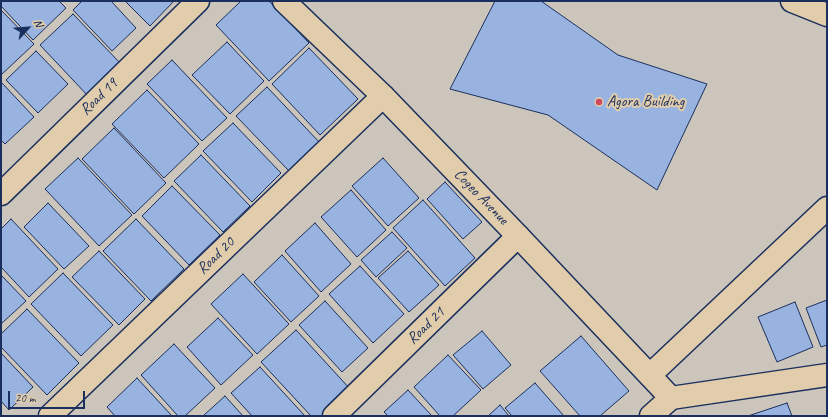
<!DOCTYPE html>
<style>
body{margin:0}
#map{position:relative;width:828px;height:417px;overflow:hidden;background:#cbc5bb;font-family:Caveat,sans-serif}
canvas{display:block}
.frame{position:absolute;inset:0;border:2px solid #1b2f5e;pointer-events:none}
.north{position:absolute;left:8px;top:8px;width:40px;height:40px;-webkit-text-stroke:3px #e1cdab;paint-order:stroke;rotate:64deg;font-size:11px;font-weight:700;line-height:16px;text-align:center;color:#1b2f5e}
.north::after{content:'';display:block;margin:auto;width:14px;height:18px;background:#1b2f5e;clip-path:polygon(50% 0,100% 100%,50% 72%,0 100%)}
.scale{position:absolute;left:8px;top:391px;width:77px;height:18px;box-sizing:border-box;border:2px solid #1b2f5e;border-top:0;padding-left:5px;font-size:12px;line-height:14px;white-space:nowrap;color:#1b2f5e;-webkit-text-stroke:3px #e1cdab;paint-order:stroke}
</style>
<div id="map">
<canvas width="828" height="417"></canvas>
<div class="frame"></div>
<div class="north">N</div>
<div class="scale">20 m</div>
</div>
<script>
const g = document.querySelector('canvas').getContext('2d');
g.lineJoin = 'round';
function fillPath(path, color) { g.fillStyle = color; g.fill(path, 'evenodd'); }
const shape = rows => new Path2D(rows.map(r => 'M' + r).join(''));
function trace(path, color, width, dash) { g.strokeStyle = color; g.lineWidth = width; g.lineCap = dash ? 'butt' : 'round'; g.setLineDash(dash || []); g.stroke(path); }
function label(font, color, halo, rows, align = 'center') {
  g.font = font + ' Caveat,sans-serif'; g.lineWidth = 4; g.setLineDash([]); g.textBaseline = 'middle'; g.strokeStyle = halo; g.fillStyle = color; for (const [text, x, y, turn = 0] of rows) {
    g.save(); g.translate(x, y); g.rotate((+turn || 0) * Math.PI / 180); g.textAlign = isNaN(turn) ? turn : align; if (halo) g.strokeText(text, 0, 0); g.fillText(text, 0, 0); g.restore();
  }
}
const building = shape([
 [1,1,59,1,66,8,33,40,1,6,1,1],
 [82,1,111,1,136,28,112,51,73,10,82,1],
 [125,1,174,1,150,26,125,1],
 [241,1,269,1,309,43,269,81,216,25,241,1],
 [495,1,541,1,618,55,707,84,657,190,548,115,450,89,495,1],
 [1,10,34,44,1,75,1,10],
 [73,14,122,65,89,97,40,45,73,14],
 [227,42,264,81,230,114,192,75,227,42],
 [309,48,358,99,320,135,272,84,309,48],
 [36,51,68,84,38,113,6,80,36,51],
 [172,60,227,118,202,141,147,84,172,60],
 [1,82,34,117,5,144,1,140,1,82],
 [267,87,321,144,291,173,236,116,267,87],
 [147,90,199,144,164,178,112,124,147,90],
 [233,123,281,173,252,202,203,151,233,123],
 [114,128,166,183,134,214,82,159,114,128],
 [201,155,250,206,223,232,174,181,201,155],
 [78,158,132,215,99,246,45,189,78,158],
 [383,158,419,198,388,226,352,186,383,158],
 [445,182,482,222,463,239,427,199,445,182],
 [172,186,220,235,189,265,142,216,172,186],
 [351,190,386,230,357,257,321,217,351,190],
 [423,200,475,258,445,286,393,228,423,200],
 [48,203,89,246,64,269,24,227,48,203],
 [11,219,58,269,29,297,1,267,1,229,11,219],
 [136,219,184,269,151,301,103,251,136,219],
 [315,223,351,264,321,292,285,251,315,223],
 [392,232,407,248,376,277,361,260,392,232],
 [99,251,145,299,119,325,72,277,99,251],
 [408,251,439,285,409,312,378,278,408,251],
 [282,255,319,296,291,322,254,282,282,255],
 [360,266,404,314,373,343,329,294,360,266],
 [63,273,113,325,81,356,31,304,63,273],
 [243,274,289,324,257,354,211,304,243,274],
 [1,275,26,301,1,324,1,275],
 [827,300,827,345,821,347,806,308,827,300],
 [325,301,368,348,342,372,299,325,325,301],
 [795,302,813,347,777,362,758,317,795,302],
 [27,309,79,363,47,395,1,347,1,334,27,309],
 [218,318,253,355,221,385,187,347,218,318],
 [296,330,351,390,324,416,311,416,261,362,296,330],
 [482,331,511,365,483,389,453,355,482,331],
 [581,336,629,391,600,416,580,416,540,371,581,336],
 [174,344,215,388,185,416,178,416,141,375,174,344],
 [1,353,33,387,9,410,1,401,1,353],
 [448,355,481,390,453,416,440,416,414,387,448,355],
 [260,367,305,416,252,416,231,393,260,367],
 [137,378,172,416,115,416,107,407,137,378],
 [535,383,564,416,512,416,505,408,535,383],
 [408,390,432,416,388,416,384,412,408,390],
 [225,396,243,416,203,416,225,396],
 [787,403,792,416,748,416,787,403],
 [500,405,509,416,488,416,500,405]
]);
fillPath(building, '#98b3df');
trace(building, '#1b2f5e', 1);
const street = shape([
 [792,1,827,15],
 [1,194,198,1],
 [650,375,827,208],
 [671,398,827,375],
 [50,416,383,96],
 [334,416,518,236]
]);
const secondary = shape([
 [284,1,383,96,518,236,671,398,651,416]
]);
trace(street, '#1b2f5e', 25);
trace(secondary, '#1b2f5e', 25);
trace(street, '#e1cdab', 22);
trace(secondary, '#e1cdab', 22);
for (const [x, y, r, color] of [
 [599,102,4,"#d1495b"]
]) { const dot = new Path2D(); dot.arc(x, y, r, 0, 2 * Math.PI); g.fillStyle = color; g.fill(dot); trace(dot, '#e1cdab', 1.5); }
label('16px', '#1b2f5e', '#e1cdab', [
 ["Road 19",99,97,-44],
 ["Cogeo Avenue",481,197,46],
 ["Road 20",216,256,-44],
 ["Road 21",426,326,-44]
]);
label('16px', '#1b2f5e', '#e1cdab', [
 ["Agora Building",607,102]
], 'left');
</script>
